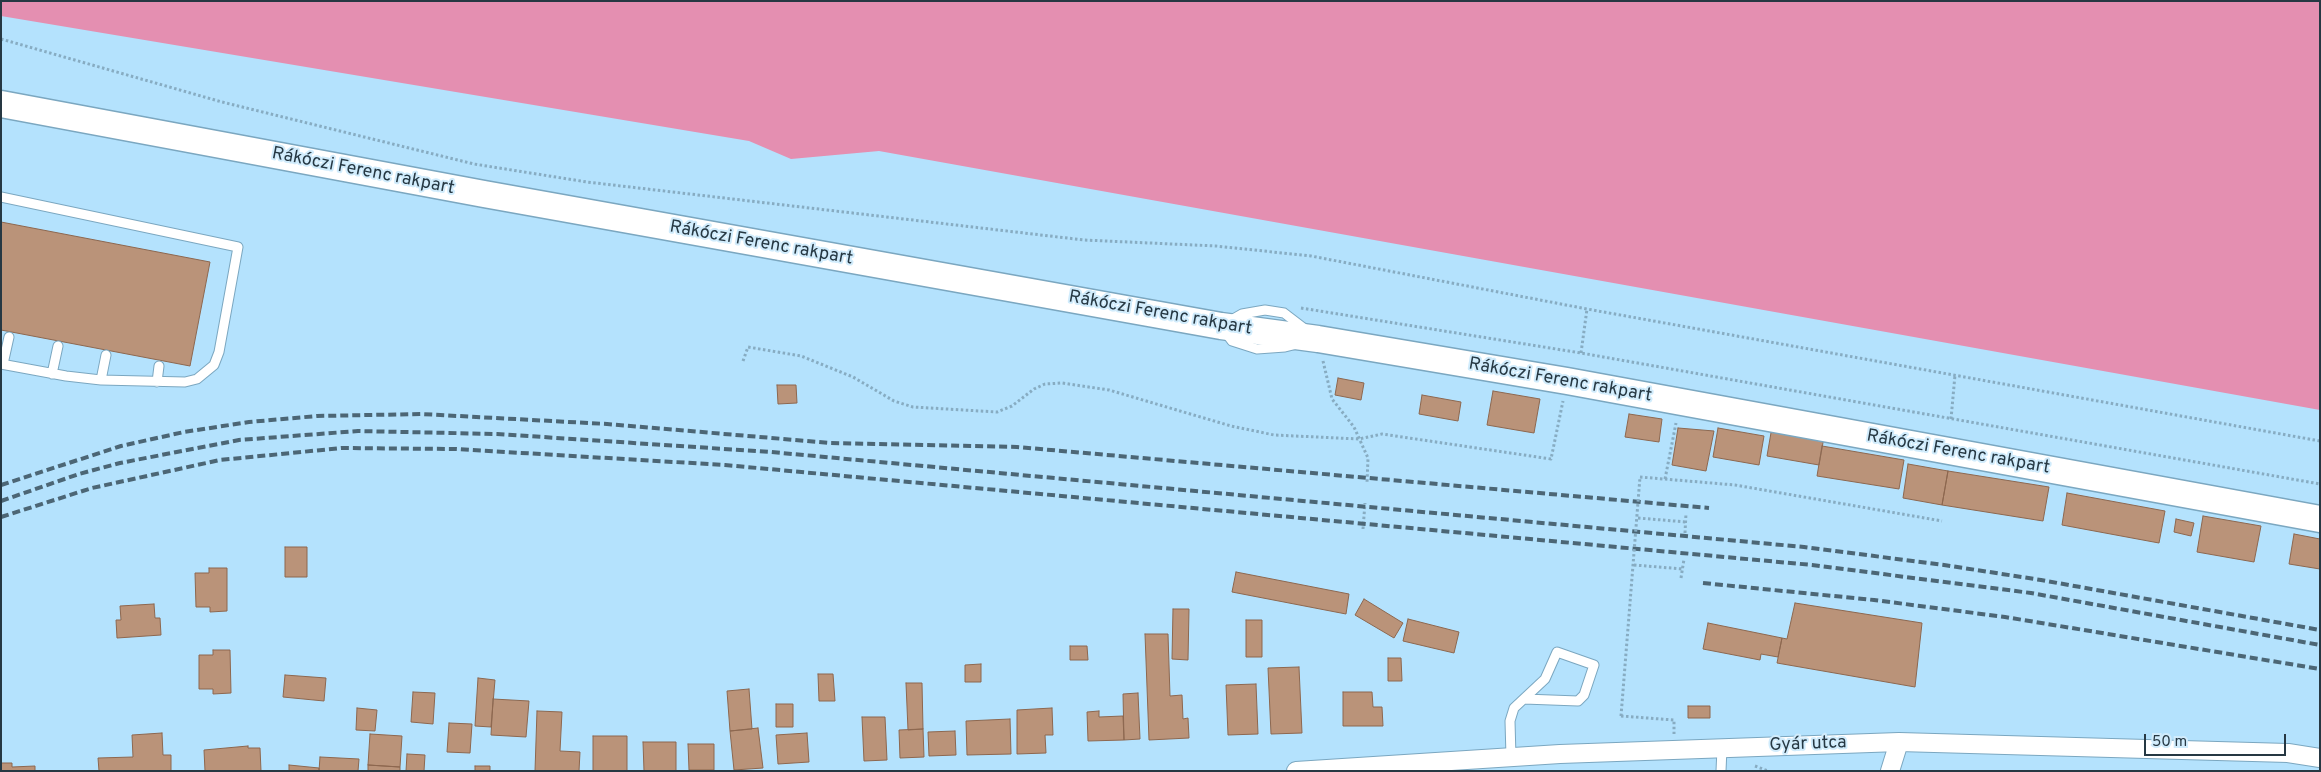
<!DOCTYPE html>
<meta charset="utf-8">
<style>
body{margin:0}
#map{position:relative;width:2321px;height:772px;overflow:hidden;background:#b4e2fd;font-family:Overpass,sans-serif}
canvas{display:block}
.frame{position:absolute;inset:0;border:2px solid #263843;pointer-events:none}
.scale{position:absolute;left:2144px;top:734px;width:142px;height:22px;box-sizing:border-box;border:2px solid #263843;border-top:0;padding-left:6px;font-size:15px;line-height:18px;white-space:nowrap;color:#263843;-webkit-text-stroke:4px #d1ecfc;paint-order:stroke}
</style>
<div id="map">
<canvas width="2321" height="772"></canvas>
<div class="frame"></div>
<div class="scale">50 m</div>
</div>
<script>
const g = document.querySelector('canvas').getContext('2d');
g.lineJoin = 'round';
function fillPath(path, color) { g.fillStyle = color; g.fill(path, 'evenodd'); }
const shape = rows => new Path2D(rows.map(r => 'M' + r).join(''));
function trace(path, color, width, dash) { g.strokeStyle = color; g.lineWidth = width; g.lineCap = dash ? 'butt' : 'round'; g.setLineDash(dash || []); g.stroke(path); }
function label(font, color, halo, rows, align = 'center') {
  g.font = font + ' Overpass,sans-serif'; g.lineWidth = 4; g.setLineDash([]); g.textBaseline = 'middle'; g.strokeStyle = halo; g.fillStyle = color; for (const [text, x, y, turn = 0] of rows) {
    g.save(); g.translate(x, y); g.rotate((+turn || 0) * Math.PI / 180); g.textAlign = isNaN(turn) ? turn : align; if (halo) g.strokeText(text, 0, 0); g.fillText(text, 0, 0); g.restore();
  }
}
fillPath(shape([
 [1,1,2320,1,2320,410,879,151,791,159,749,141,1,16]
]), '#e48fb1');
const building = shape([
 [1,222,210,262,190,366,1,330,1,222],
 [1338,378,1364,383,1361,400,1335,395,1338,378],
 [777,385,796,385,797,403,778,404,777,385],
 [1493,391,1540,399,1534,433,1487,425,1493,391],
 [1422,395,1461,402,1458,421,1419,414,1422,395],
 [1629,414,1662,419,1659,442,1625,437,1629,414],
 [1772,427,1824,437,1819,465,1767,456,1772,427],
 [1678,428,1714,431,1706,471,1672,465,1678,428],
 [1718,428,1764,436,1759,465,1713,457,1718,428],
 [1822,446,1904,460,1899,489,1817,476,1822,446],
 [1908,464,1948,471,1942,505,1903,498,1908,464],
 [1948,471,2049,487,2043,521,1942,505,1948,471],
 [2067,493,2165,511,2159,543,2062,525,2067,493],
 [2203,516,2261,526,2254,562,2197,552,2203,516],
 [2176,519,2194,523,2191,536,2174,532,2176,519],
 [2294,534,2320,539,2320,569,2289,564,2294,534],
 [285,547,307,547,307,577,285,577,285,547],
 [209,568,227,568,227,611,210,612,210,607,196,607,195,573,209,573,209,568],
 [1236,572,1349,594,1346,614,1232,592,1236,572],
 [1364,599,1403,623,1394,638,1355,615,1364,599],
 [1795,603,1922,623,1915,687,1777,663,1782,638,1787,639,1795,603],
 [154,604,155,618,160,618,161,635,117,638,116,620,121,620,120,606,154,604],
 [1173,609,1189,609,1188,660,1172,659,1173,609],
 [1408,619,1459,632,1454,653,1403,641,1408,619],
 [1246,620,1262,620,1262,657,1246,657,1246,620],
 [1708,623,1782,638,1778,657,1761,654,1760,660,1703,649,1708,623],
 [1145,634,1168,634,1170,696,1182,695,1183,719,1188,718,1189,738,1149,740,1145,634],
 [1070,646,1087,646,1088,660,1070,660,1070,646],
 [213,650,230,650,231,693,213,694,213,689,199,689,199,655,213,655,213,650],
 [1388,658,1401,658,1402,681,1388,681,1388,658],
 [981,664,981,682,965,682,965,665,981,664],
 [1299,667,1302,733,1271,734,1268,668,1299,667],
 [818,674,833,674,835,701,819,701,818,674],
 [285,675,326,678,324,701,283,697,285,675],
 [478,678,495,680,491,727,475,726,478,678],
 [906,683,922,683,923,729,908,730,906,683],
 [1256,684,1258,734,1228,735,1226,685,1256,684],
 [749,689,752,729,730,731,727,691,749,689],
 [413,692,435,693,433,724,411,722,413,692],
 [1343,692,1372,692,1373,707,1382,707,1383,726,1343,726,1343,692],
 [1138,693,1140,739,1124,740,1123,694,1138,693],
 [493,699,529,701,526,737,491,735,493,699],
 [776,704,793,704,793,727,776,727,776,704],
 [1688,706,1710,706,1710,718,1688,718,1688,706],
 [357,708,377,710,375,731,356,730,357,708],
 [1052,708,1053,735,1045,735,1046,753,1017,754,1017,710,1052,708],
 [537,711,562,712,560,751,580,752,579,771,535,771,537,711],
 [1099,711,1099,717,1123,716,1124,740,1088,741,1087,712,1099,711],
 [862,717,885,717,887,760,864,761,862,717],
 [1010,719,1011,754,967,755,966,721,1010,719],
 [449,723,472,724,470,753,447,752,449,723],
 [758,728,763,768,734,770,730,731,758,728],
 [923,729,924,757,900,758,899,730,923,729],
 [955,731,956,755,929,756,928,732,955,731],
 [162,733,163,755,171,755,171,771,99,771,98,758,133,757,132,735,162,733],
 [807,733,809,762,778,764,776,735,807,733],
 [370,734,402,736,400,767,368,765,370,734],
 [593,736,627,736,627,771,593,771,593,736],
 [643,742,676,742,676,771,644,771,643,742],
 [688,744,714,744,714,770,689,770,688,744],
 [248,746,248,748,260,748,261,771,205,771,204,750,248,746],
 [407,754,425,755,424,771,406,771,407,754],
 [320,757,359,759,358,771,319,771,320,757],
 [1,763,12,763,12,767,35,766,35,771,1,771,1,763],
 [289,765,319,768,319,771,289,771,289,765],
 [368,765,400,767,400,771,368,771,368,765],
 [475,766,490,766,490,771,475,771,475,766]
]);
fillPath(building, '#ba9379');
trace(building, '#8d674f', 1);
const lane = shape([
 [1,197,238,247,219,352,214,365,197,379,185,382,101,380,66,376,1,364],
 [1265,310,1284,313,1318,339,1285,347,1257,349,1232,341,1221,326,1242,314,1265,310],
 [3,364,9,337],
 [52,374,58,346],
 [101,380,106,355],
 [157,382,159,366],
 [1511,757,1510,721,1514,708,1545,679,1557,652,1594,665,1584,695,1578,701,1524,699],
 [1721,771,1722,748]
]);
const street = shape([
 [1296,771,1560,754,1899,742,2288,753,2320,758],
 [1890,771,1899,742]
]);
const secondary = shape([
 [1,104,484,194,1221,326,1318,339,1567,381,2320,519]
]);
trace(lane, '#7ba7c0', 11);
trace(street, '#7ba7c0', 20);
trace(secondary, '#7ba7c0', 29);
trace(shape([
 [1,39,222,102,474,164,587,182,1084,240,1216,246,1311,256,1587,309,2320,441],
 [1301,308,1581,353,2320,484],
 [1581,353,1587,309],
 [743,361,748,347,801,356,853,377,894,401,913,407,997,412,1012,406,1034,389,1045,384,1062,383,1109,390,1231,426,1274,435,1359,439,1382,434,1551,459,1563,401],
 [1323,361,1332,399,1354,427,1368,458,1367,483],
 [1951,419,1955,375],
 [1640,477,1735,485,1942,521],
 [1665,479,1676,423],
 [1638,518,1686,522],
 [1363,529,1365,503],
 [1685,533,1686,513],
 [1634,565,1683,569],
 [1681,578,1684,559],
 [1621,716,1674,720,1674,734],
 [1755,766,1768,771]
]), '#87acc2', 3, [2.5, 2.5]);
trace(lane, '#fff', 9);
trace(street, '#fff', 18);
trace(secondary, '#fff', 26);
trace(shape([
 [1,485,121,446,184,432,249,422,317,416,421,414,607,424,831,443,1017,447,1709,508],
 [1,501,79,474,120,463,239,440,358,431,497,434,771,452,1804,547,1944,565,2041,580,2320,630],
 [1,517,92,488,220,460,342,448,455,449,725,465,1812,565,2031,593,2320,645],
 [1703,583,1874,600,2005,617,2320,669]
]), '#4c6675', 4, [8, 4]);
trace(shape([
 [1621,716,1640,477]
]), '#87acc2', 3, [2.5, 2.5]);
label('18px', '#263843', '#d1ecfc', [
 ["Rákóczi Ferenc rakpart",363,172,11],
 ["Rákóczi Ferenc rakpart",761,244,10],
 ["Rákóczi Ferenc rakpart",1160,314,10],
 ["Rákóczi Ferenc rakpart",1560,381,10],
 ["Rákóczi Ferenc rakpart",1958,453,10],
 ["Gyár utca",1808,745,-2]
]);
</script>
